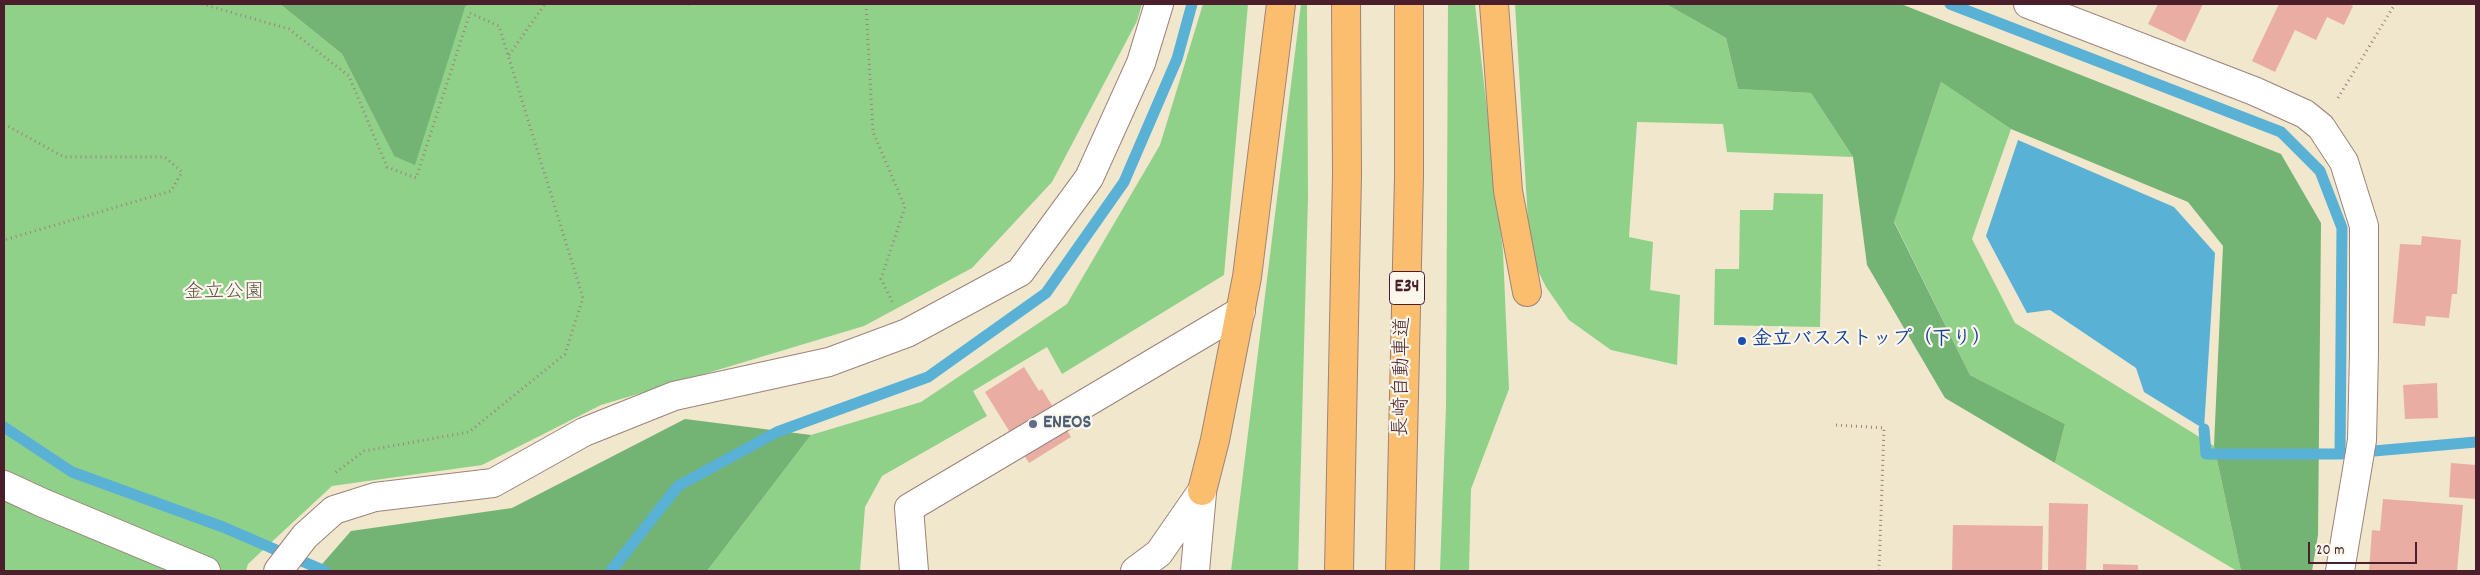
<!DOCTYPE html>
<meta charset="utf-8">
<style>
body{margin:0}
#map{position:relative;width:2480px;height:575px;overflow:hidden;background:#f0e7cc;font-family:Dekko,sans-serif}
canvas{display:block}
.frame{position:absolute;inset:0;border:5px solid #4a1f2b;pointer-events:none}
.scale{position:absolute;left:2308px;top:542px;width:109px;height:22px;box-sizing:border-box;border:2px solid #4a1f2b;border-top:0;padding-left:6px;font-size:15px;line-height:18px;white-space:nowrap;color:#4a1f2b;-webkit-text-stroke:4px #fbf7ec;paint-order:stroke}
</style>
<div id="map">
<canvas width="2480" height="575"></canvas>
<div class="frame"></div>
<div class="scale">20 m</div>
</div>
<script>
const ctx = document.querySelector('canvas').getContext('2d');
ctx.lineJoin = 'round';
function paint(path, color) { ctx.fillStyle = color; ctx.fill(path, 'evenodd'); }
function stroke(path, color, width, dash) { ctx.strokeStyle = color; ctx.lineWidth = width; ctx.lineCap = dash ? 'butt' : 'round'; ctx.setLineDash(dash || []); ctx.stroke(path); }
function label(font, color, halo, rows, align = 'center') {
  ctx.font = font + ' Dekko,"Klee One",sans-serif'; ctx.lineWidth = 4.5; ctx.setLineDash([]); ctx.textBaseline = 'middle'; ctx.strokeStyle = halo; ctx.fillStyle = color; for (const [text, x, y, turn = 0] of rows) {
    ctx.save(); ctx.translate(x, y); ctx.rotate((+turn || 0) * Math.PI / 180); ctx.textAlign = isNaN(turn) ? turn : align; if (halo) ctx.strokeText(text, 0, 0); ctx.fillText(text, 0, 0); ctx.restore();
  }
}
paint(new Path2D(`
 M4,4H280L342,54L394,156L465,7L470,4H1142L1137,21L1052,182L972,268L864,326L601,405L482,465L332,486L248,564L246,571H4Z
 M1203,4H1248L1224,275L1062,374L1047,347L973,391L987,416L882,476L865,507L860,571H707L811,435L921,402L1067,304L1160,145Z
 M1301,4H1307L1308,197L1298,571H1231Z
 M1448,4H1475L1503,252L1509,389L1471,489L1469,571H1440L1446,407Z
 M1515,4H1666L1726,38L1738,89L1811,93L1853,157L1727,152L1723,124L1637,122L1629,237L1653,242L1650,290L1680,295L1677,365L1611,350L1569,320L1546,287L1530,255Z
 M1941,82L2011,129L1972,239L2015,323L2214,446L2241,571H2237L2055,463L2065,424L1970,375L1894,221Z
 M1774,193L1823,194L1820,327L1714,325L1715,269H1739L1740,210H1773Z`), '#8fd188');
paint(new Path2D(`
 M280,4H470L465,7L415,165L394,156L342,54Z
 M1666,4H1901L2281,154L2321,223L2318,535L2312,571H2241L2214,446L2223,246L2188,202L2011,129L1941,82L1894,222L1970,375L2065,424L2055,463L1945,398L1867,265L1853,157L1811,93L1738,89L1726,38Z
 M685,419L811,435L707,571H316L351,531L512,508Z`), '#73b374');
paint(new Path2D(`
 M2018,140L2174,207L2215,253L2204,429L2144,392L2136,368L2050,310L2027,313L1986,236Z`), '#59b1d6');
stroke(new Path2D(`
 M1950,4L2281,132L2320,171L2342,228L2340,454
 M4,427L72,472L223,527L325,571
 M2204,429L2206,454H2340L2476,442
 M611,571L678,486L777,432L928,377L1046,293L1124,182L1177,59L1192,4`), '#59b1d6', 11);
paint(new Path2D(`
 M2158,4H2203L2185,42L2148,24Z
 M2279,4H2348L2353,6L2344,25L2327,17L2316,40L2295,30L2275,72L2252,61Z
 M2422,236L2461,240L2457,294H2452L2449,318L2426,316L2425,326L2393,323L2400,244L2421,245Z
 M1024,367L1039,391L1042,389L1071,437L1029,463L985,392Z
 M2437,383L2438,418L2405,419L2403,385Z
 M2451,463L2476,465V499L2449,497Z
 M2383,499L2463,505L2457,571H2369L2372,530L2380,531Z
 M2049,503L2088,504L2086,571H2048Z
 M1953,525L2043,526L2042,571H1952Z
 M2103,564L2138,565V571H2103Z`), '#e9ada4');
const minor = new Path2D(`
 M2028,4L2254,91L2305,114L2321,127L2344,162L2364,226V353L2362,440L2340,571
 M4,485L43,503L206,571
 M278,571L305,536L334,510L375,497L493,483L584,432L674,396L829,362L907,333L1020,272L1089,178L1141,63L1159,4
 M914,571L909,508L1241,311
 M1135,571L1159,553L1202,491
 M1195,571L1202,493`);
const highway = new Path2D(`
 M1494,4L1508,191L1527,292
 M1202,491L1215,440L1247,277L1281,4
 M1339,571L1347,175L1346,4
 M1400,571L1409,176V4`);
stroke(minor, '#9d837c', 30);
stroke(highway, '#9d837c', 30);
stroke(new Path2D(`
 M202,4L289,29L349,76L387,167L416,178L470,13L499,26L583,298L565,354L469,432L364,451L335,473
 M688,4H691
 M866,4L873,132L905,207L881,279L893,303
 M509,55L545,4
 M2338,98L2395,4
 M4,124L64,157H165L182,172L171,191L4,240
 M1836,425L1884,428L1879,571`), '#9d837c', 3, [1, 4]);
stroke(minor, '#fff', 28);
stroke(highway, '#fbbe6e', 28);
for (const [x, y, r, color] of [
 [1742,341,5,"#1a4fb4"],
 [1033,424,5,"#5c6f8a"]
]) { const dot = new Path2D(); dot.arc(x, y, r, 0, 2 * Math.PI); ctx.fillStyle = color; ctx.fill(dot); stroke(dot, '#fbf7ec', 2); }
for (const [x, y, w] of [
 [1407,288,35]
]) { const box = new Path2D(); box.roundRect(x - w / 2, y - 16.5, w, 33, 4); ctx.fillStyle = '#fbf7ec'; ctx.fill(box); stroke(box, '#4a1f2b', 1); }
label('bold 19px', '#4a1f2b', null, [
 ["E34",1407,288]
]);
label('20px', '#5f5447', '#fbf7ec', [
 ["金立公園",224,294]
]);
label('bold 20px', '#164399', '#fbf7ec', [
 ["金立バスストップ（下り）",1752,341]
], 'left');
label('20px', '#4a1f2b', '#fbf7ec', [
 ["長崎自動車道",1404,377,-89]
]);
label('bold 20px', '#4e5e75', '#fbf7ec', [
 ["ENEOS",1043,424]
], 'left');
</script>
